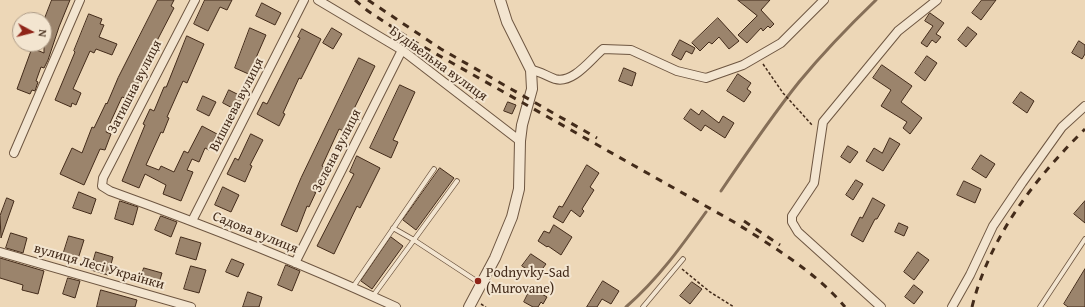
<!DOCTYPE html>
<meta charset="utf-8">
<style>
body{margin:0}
#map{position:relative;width:1085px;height:307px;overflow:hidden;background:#edd7b7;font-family:"Gentium Book Plus",serif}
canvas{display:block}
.north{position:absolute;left:12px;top:12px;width:40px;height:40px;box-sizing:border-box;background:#f3e5d0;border:1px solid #ad9b87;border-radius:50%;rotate:97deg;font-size:11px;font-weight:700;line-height:16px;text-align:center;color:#432b1a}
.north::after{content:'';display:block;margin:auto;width:14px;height:18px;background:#8f2418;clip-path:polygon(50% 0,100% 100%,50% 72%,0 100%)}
</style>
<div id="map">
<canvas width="1085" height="307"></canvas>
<div class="north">N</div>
</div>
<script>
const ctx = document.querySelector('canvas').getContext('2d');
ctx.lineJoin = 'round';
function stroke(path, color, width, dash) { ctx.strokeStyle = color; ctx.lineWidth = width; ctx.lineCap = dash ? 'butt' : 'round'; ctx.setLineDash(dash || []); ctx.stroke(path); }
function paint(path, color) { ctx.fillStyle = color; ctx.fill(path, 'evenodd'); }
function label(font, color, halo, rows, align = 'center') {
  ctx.font = font + ' "Gentium Book Plus",serif'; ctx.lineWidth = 4; ctx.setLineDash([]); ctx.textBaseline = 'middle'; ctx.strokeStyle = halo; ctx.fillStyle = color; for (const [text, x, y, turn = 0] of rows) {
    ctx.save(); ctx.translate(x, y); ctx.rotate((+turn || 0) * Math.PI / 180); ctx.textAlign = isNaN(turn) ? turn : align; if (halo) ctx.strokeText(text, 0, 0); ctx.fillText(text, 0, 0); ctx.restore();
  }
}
stroke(new Path2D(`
 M721,191C746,154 771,117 799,82C823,53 849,26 876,0
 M626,307C658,279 681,247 706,212`), '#866f58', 3);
const building = new Path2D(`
 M52,0H70L59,27L48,60L44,68L41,67L36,81L38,82L35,91L32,90L30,94L17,89L32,48L44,53V20Z
 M158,0H174L171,6L174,8L146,62L147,63L131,100L122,97L106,132L111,134L105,150L100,149L84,185L60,174L72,148L82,153L92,127L94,128L106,103L107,104L118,78Z
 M205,0H232L227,10L220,7L208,31L194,24Z
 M738,0H770L761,10L774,24L770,28L768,26L763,31L761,28L747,43L738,35L757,16Z
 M982,0H996L981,20L972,13Z
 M262,3L281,13L275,25L256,16Z
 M930,13L944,23L936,34L941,37L936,43L932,40L927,47L921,43L933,26L925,21Z
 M89,14L102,19L100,24L104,25L99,37L117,44L112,55L96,49L94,53L90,51L73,89L81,93L76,105L72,103L71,107L55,100L75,52L74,51Z
 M718,18L739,41L729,49L719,37L712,44L709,42L700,51L692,43Z
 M968,27L977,34L966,47L958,40Z
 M250,28L266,35L255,60L259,62L253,76L235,68Z
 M332,28L342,34L333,49L323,43Z
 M302,29L321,39L301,79L299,78L283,113L285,114L279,126L257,114L263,102L267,104L300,38L298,37Z
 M187,36L204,44L187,83L183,81L167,117L169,118L163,133L161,132L146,165L159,170L161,166L174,172L184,151L188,153L202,126L217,134L209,150L205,148L199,162L192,159L187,170L193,172L181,201L163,194L166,185L145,174L139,188L122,181L145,125L143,124L150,109L154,111L164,87H166Z
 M680,40L695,48L692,54L686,51L681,60L672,55Z
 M1079,41L1085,45V54L1082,59L1072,53Z
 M927,56L937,63L925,81L915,73Z
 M359,58L375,66L351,115L356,117L348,133L339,129L322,166L326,169L314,192H316L309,207L307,206L297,232L281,225L301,178Z
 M882,65L912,86L901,102L922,118L910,134L903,128L907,122L881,106L891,90L873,78Z
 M624,68L636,73L632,86L619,81Z
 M738,74L751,83L747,89L751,92L744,102L727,91Z
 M400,85L415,92L393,140L398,142L391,158L370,148Z
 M229,90L243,97L236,110L223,103Z
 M1021,92L1034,101L1027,113L1013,103Z
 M203,96L216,102L209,116L197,110Z
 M508,102L516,105L512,114L504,111Z
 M691,109L699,115L702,110L719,123L723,116L734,123L725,138L705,125L701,131L684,119Z
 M251,134L263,140L250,165L252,166L245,182L227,174L235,158L238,160Z
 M890,138L900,144L883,171L866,161L874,148L882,153Z
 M848,146L858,152L850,163L841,157Z
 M981,155L995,164L986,178L972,169Z
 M357,156L380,168L360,208L357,206L334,254L317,246L354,174L350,172Z
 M587,165L599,173L590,187L594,190L582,209L584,211L580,217L571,210L563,223L553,217L559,206L562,207Z
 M440,168L454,178L416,230L403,220Z
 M856,180L863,184L853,200L846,195Z
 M964,181L981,189L975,203L957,195Z
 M223,187L239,195L231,212L215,205Z
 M79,192L96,199L91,214L73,208Z
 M7,198L14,201L1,238L0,216Z
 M873,198L885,205L877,219H875L863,242L851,235L860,217L862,218Z
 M120,201L138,207L133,225L115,219Z
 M1085,201V223L1074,214Z
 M161,216L177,222L171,237L155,230Z
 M899,223L908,227L904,236L895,232Z
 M554,225L572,237L561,255L548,246L547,247L538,241L544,231L549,233Z
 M11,233L27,238L23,253L6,248Z
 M69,236L84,240L78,259L63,255Z
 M181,237L201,243L196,260L176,254Z
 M391,237L403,246L372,289L361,281Z
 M96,252L113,257L108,275L91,270Z
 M918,252L929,260L914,280L904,272Z
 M531,254L546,264L537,276L522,266Z
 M0,258L44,271L38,294L22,290L23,285L0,278Z
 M232,259L244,264L238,277L226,272Z
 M286,265L300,271L292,291L278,285Z
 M191,266L206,270L199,293L184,289Z
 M144,268L162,273L158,286L140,281Z
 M1085,269V307H1068L1064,304Z
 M68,278L80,281L75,298L63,294Z
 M603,281L619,291L611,304L602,299L597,307H587Z
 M692,282L702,289L690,304L680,296Z
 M914,285L923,292L914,304L905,297Z
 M531,288L547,297L543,304L541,302L538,307H533L524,302Z
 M101,290L137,300L135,307H97Z
 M248,292L262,297L259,307H243Z`);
paint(building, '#9b846c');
stroke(building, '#432b1a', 1);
const service = new Path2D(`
 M393,228L414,240L475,280
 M353,287L434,169
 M373,296L457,181
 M643,307L683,259
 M1040,307L1085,239`);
const minor = new Path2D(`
 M195,0L103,178L102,186L110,191C207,226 303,264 396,307
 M318,0L402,50L520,141
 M531,70C540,71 546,76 555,79C573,84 590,60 603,49L631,50L677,71L706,78L743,65L781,43L824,0
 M14,153L80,0
 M192,221L304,0
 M0,252L191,307
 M295,263L402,50
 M881,307L798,232L792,222V216L814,183L823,122L898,31L937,0
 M952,307L970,275L993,226L1022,183L1062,127L1085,106`);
const tertiary = new Path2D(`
 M469,307L495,258L512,217L519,189L520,141L522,125L532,89L531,70L507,22L500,0`);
stroke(service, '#6e5641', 5.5);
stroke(minor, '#6e5641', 10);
stroke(tertiary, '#6e5641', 12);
stroke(new Path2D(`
 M763,64L783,93L813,126
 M682,269L710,292L734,307
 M481,304L486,307`), '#432b1a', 1.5, [3, 2]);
stroke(service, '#f3e5d0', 4);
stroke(minor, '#f3e5d0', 8);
stroke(tertiary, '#f3e5d0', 10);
stroke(new Path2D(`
 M355,0L368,11L415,42L734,222C772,246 816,272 845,307
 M368,0L441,49L597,138
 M744,221L780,245
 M972,307C987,248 1021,197 1062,153C1069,145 1077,137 1085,129`), '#432b1a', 3, [7, 7]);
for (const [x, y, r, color] of [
 [478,281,4,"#8f2418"]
]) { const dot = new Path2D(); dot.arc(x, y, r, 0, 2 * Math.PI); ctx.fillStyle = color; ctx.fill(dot); stroke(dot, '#f3e5d0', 1.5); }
label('14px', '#432b1a', '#f3e5d0', [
 ["Будівельна вулиця",438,64,36],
 ["Затишна вулиця",135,87,-63],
 ["Вишнева вулиця",237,105,-63],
 ["Зелена вулиця",337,151,-63],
 ["Садова вулиця",255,233,22],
 ["вулиця Лесі Українки",99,267,16]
]);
label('14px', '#432b1a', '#f3e5d0', [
 ["Podnyvky-Sad",486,273],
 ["(Murovane)",486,289]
], 'left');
</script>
